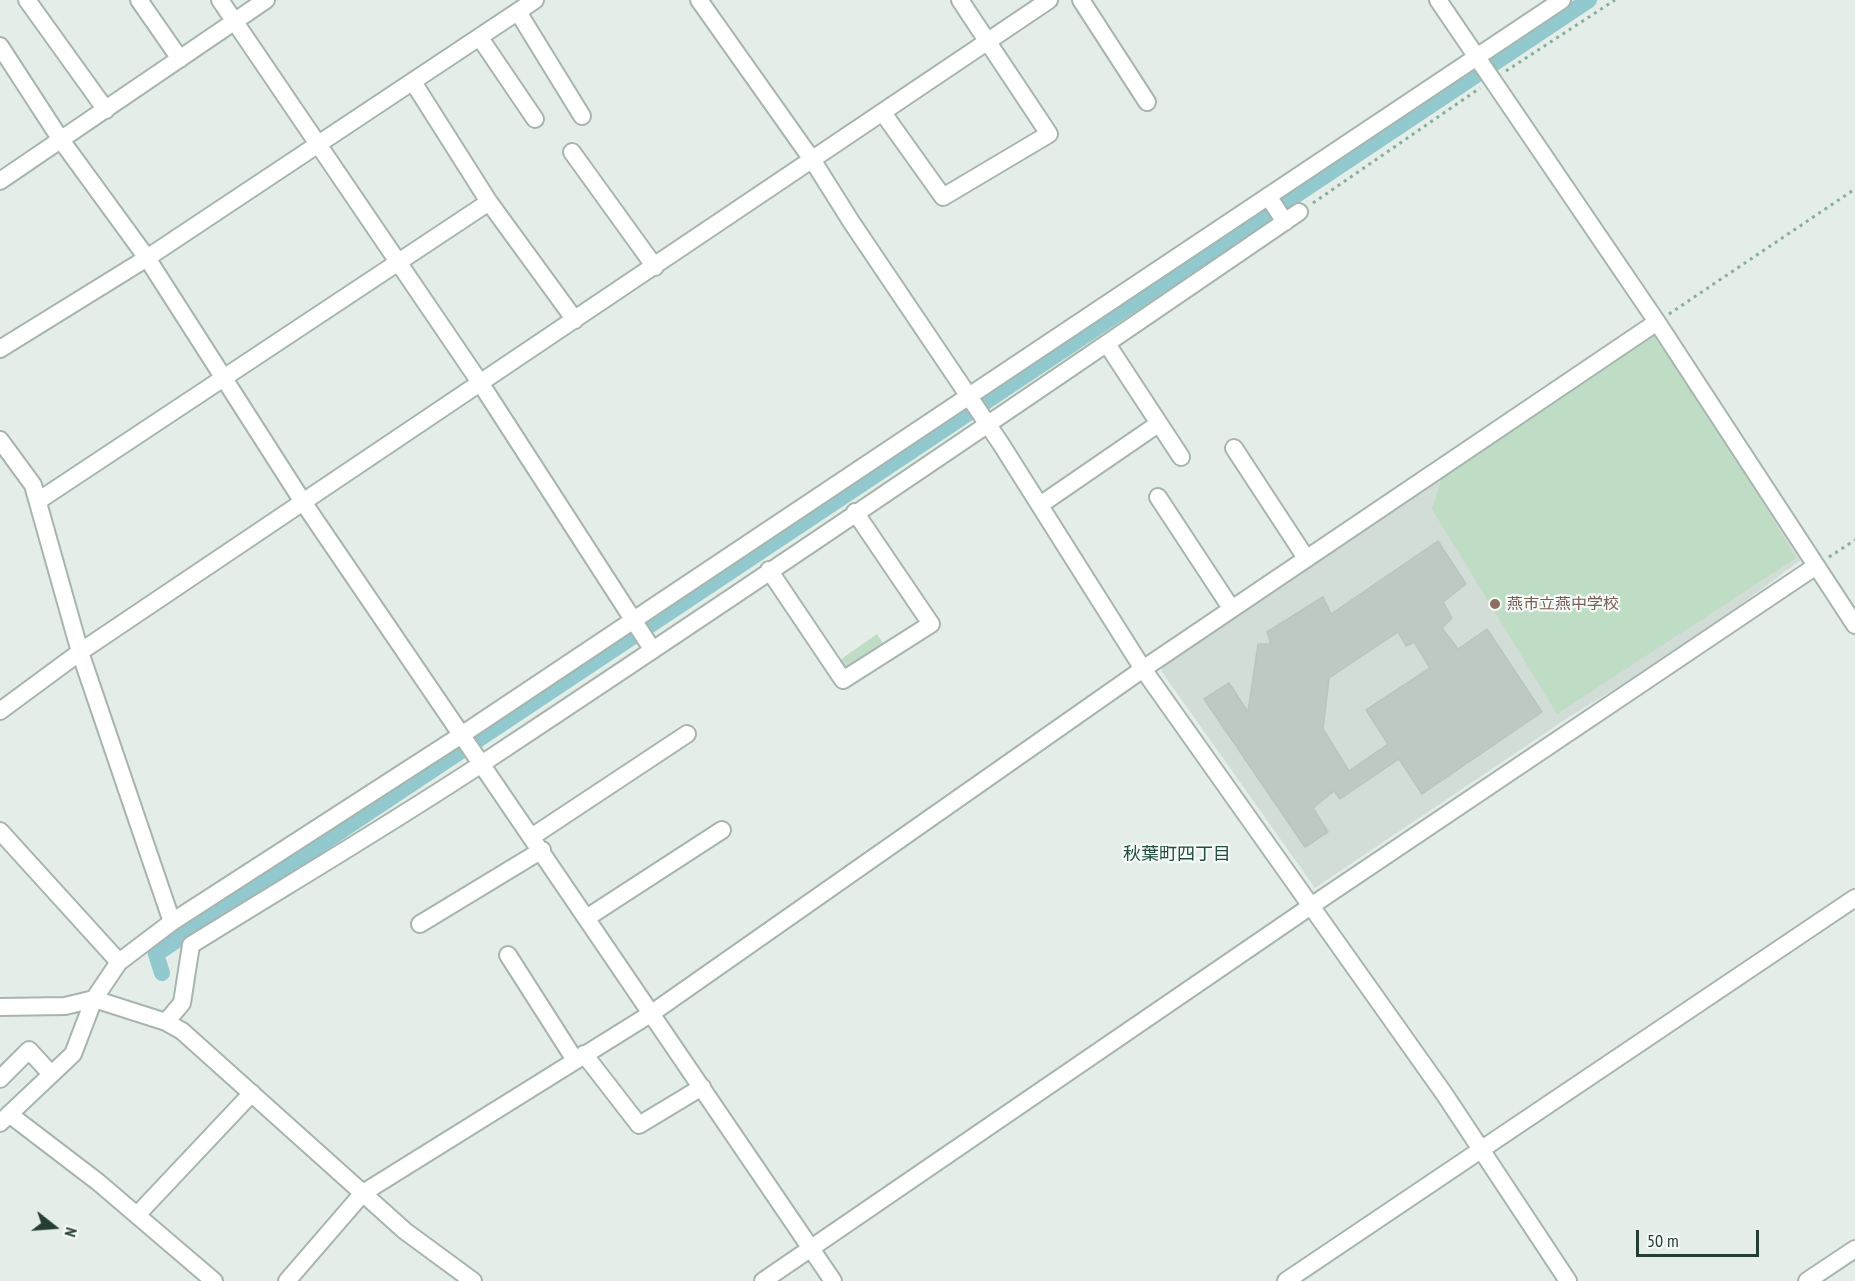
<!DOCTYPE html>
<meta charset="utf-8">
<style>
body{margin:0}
#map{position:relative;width:1855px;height:1281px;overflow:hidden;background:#e4ede8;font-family:"PT Sans Narrow",sans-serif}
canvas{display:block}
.north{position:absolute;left:24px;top:1197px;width:60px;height:60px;-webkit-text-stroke:4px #f5f9f7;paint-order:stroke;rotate:107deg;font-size:16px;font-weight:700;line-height:24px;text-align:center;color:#253e35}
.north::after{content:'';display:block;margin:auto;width:21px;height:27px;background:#253e35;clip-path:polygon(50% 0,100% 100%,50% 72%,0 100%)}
.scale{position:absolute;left:1636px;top:1230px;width:123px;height:27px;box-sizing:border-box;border:3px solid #253e35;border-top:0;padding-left:8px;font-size:18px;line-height:21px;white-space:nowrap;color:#253e35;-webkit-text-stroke:4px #f5f9f7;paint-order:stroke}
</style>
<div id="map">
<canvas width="1855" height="1281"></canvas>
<div class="north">N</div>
<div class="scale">50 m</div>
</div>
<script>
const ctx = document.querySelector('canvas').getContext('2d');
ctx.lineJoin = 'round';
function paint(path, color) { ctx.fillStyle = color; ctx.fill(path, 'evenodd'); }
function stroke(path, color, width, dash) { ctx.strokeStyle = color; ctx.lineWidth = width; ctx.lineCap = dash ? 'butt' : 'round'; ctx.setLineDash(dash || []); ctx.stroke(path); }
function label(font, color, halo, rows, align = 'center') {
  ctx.font = font + ' "PT Sans Narrow","Noto Sans JP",sans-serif'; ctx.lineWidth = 4.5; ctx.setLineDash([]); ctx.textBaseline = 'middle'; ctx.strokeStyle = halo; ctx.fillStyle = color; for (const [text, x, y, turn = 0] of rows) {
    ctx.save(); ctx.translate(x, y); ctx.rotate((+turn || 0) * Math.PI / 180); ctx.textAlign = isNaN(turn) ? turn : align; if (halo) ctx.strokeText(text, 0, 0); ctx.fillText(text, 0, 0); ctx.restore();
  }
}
paint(new Path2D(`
 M1663,336L1801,560L1682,648L1569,717L1315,888L1162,672V661L1443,474Z`), '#d3ddd7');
paint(new Path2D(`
 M1652,333L1663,336L1796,558L1557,714L1432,509L1443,474Z
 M877,634L886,648L854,670L844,667L840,660Z`), '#bfdcc5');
stroke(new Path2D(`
 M162,973L156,954L1589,0`), '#91c9ce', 16);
const building = new Path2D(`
 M1438,541L1466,584L1443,602L1452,618L1442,628L1458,649L1487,629L1542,712L1422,794L1399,759L1340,799L1334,791L1313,808L1328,832L1305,847L1204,699L1229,683L1248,712L1258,644H1271L1267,632L1323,597L1331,614ZM1398,632L1406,646L1414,642L1430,668L1366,710L1388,744L1349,771L1323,729L1329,678Z`);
paint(building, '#bdcac4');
stroke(building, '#b7c6bf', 1.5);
const minor = new Path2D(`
 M27,0L106,110
 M139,0L180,59
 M220,0L481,384L652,649
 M699,0L813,161L852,223L1001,444L1143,669L1445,1095L1568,1281
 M1081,0L1147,102
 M1438,0L1657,322L1855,625
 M518,12L582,116
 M480,38L535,119
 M0,46L61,140L147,258L303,502L833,1281
 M883,113L943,197L1049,134L960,0
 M572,152L655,267
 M0,181L266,0
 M1268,196L1285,222
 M489,202L575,320
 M1107,344L1181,457
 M0,349L147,258L535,0
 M0,440L33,485L80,652L172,922L119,962L94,999L73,1054L0,1123
 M1234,448L1306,558
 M1158,497L1231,608
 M38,501L489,202L413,82
 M1040,505L1158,424
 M769,570L843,680L931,624L855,512
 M0,711L80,652L1049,0
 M0,831L119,962
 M533,836L687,734
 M588,917L722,830
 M172,922L463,734L1562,0
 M420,924L542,850
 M508,955L575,1060
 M0,1007L65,1006L94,999L166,1022L182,1031L405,1231L473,1281
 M166,1022L182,1003L191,945C289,884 389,825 486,761C758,581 1029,397 1299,212
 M584,1054L639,1125L702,1087
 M0,1079L29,1050L51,1074
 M9,1114L98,1182L214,1281
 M137,1215L252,1093
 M287,1281L363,1193L652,1013L1143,669L1657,322
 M763,1281L1311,906L1816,566
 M1286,1281L1855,898
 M1807,1281L1855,1249`);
stroke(minor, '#a7b5af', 20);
stroke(new Path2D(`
 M1506,71L1615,0
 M1313,203L1480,88
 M1669,314L1855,189
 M1829,557L1855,540`), '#87ae9f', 3, [3, 4.5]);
stroke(minor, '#fff', 16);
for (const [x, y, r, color] of [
 [1495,604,6,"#8d6e63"]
]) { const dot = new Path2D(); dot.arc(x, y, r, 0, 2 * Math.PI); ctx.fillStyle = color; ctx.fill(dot); stroke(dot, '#f5f9f7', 2); }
label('16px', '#785e54', '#f5f9f7', [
 ["燕市立燕中学校",1507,604]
], 'left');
label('18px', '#224f40', '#f5f9f7', [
 ["秋葉町四丁目",1177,855]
]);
</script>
